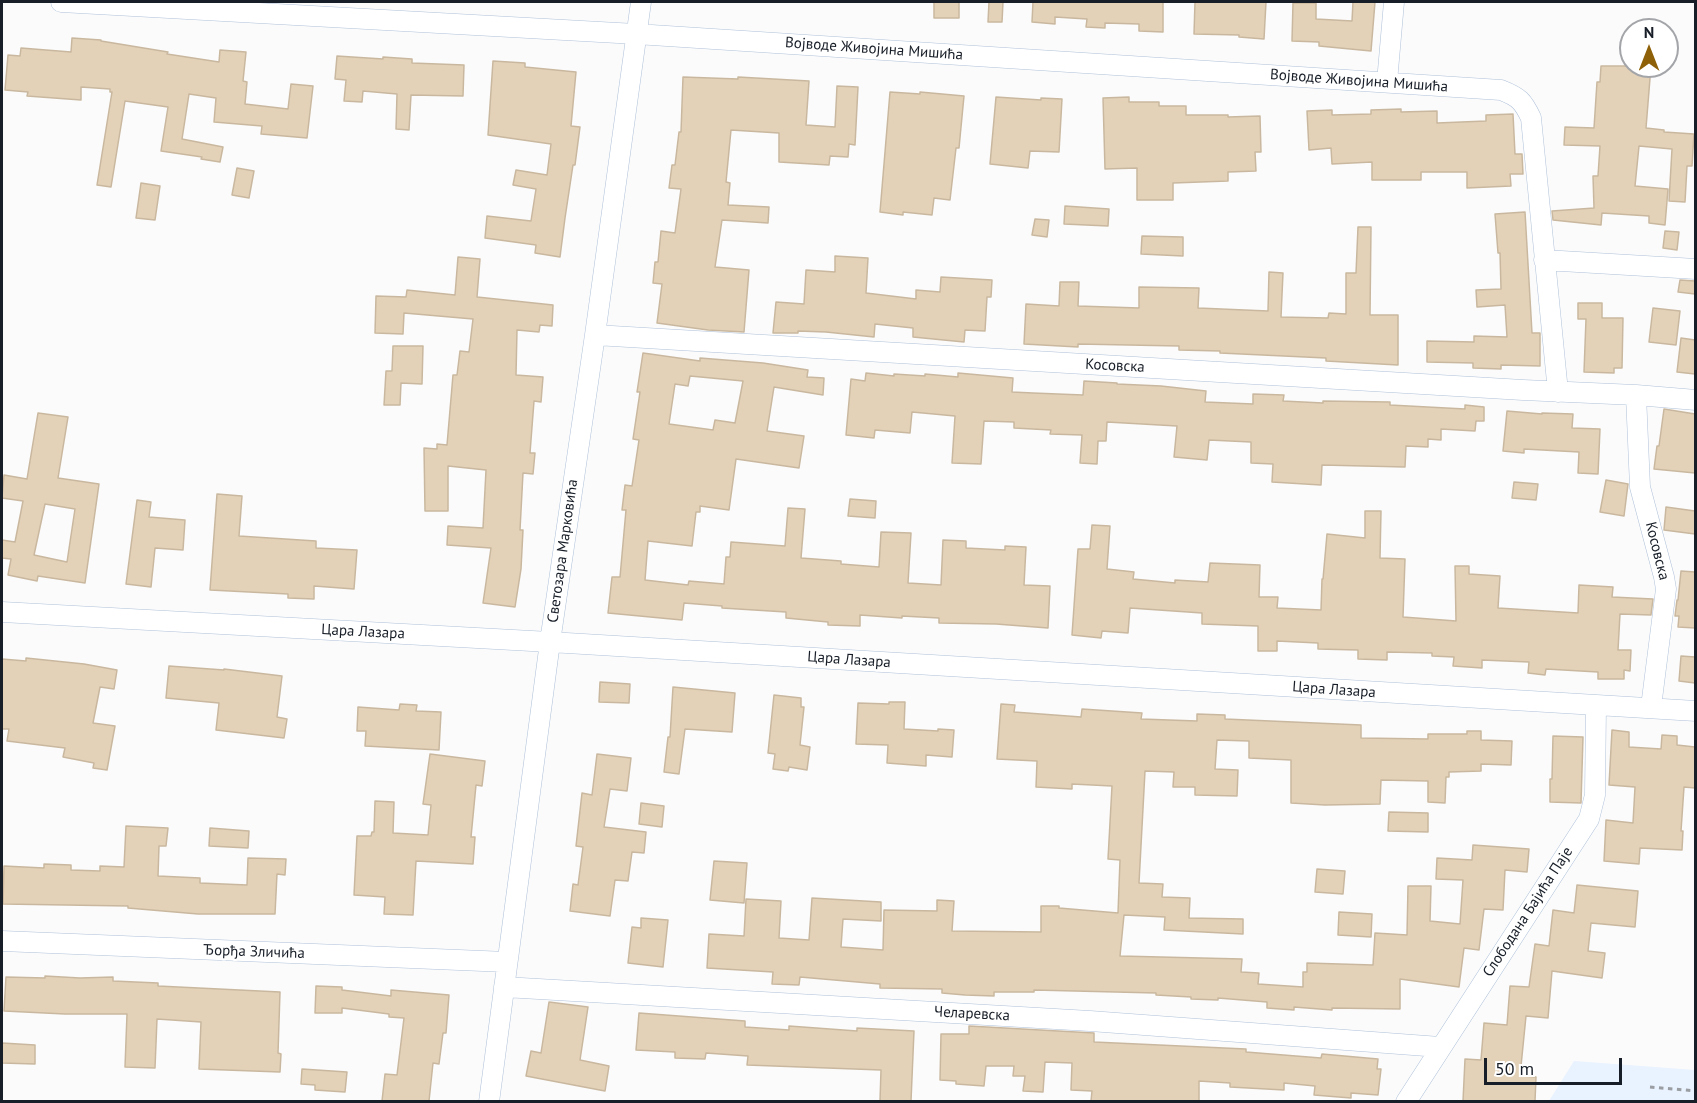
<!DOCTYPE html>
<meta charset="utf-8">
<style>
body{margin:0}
#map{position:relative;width:1697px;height:1103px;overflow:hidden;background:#fbfbfb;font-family:"PT Sans",sans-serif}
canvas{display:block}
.frame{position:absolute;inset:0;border:3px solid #181e27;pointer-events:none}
.north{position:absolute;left:1619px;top:18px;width:60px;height:60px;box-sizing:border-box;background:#fff;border:2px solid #a3a5a9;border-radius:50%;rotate:0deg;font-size:16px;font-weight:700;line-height:24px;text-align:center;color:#181e27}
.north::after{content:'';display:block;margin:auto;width:21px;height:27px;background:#8e6108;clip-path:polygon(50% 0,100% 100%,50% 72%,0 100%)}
.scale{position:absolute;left:1484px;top:1058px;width:138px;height:27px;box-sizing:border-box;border:3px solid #181e27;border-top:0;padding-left:8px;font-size:18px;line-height:21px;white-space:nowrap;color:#181e27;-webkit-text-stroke:4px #fff;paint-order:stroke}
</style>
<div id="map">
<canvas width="1697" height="1103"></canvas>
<div class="frame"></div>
<div class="north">N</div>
<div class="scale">50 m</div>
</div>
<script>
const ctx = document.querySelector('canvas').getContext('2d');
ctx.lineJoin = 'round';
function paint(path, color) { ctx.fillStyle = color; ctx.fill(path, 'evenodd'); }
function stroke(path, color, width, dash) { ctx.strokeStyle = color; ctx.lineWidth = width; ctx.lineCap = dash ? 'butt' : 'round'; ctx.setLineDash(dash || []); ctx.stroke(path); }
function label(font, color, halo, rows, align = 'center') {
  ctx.font = font + ' "PT Sans",sans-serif'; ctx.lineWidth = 4.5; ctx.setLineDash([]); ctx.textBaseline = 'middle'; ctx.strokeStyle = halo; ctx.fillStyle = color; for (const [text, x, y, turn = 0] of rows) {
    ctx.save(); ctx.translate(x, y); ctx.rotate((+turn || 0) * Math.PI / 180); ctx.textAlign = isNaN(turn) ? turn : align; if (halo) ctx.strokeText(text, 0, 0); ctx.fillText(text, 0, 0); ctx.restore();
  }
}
paint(new Path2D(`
 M1574,1061L1695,1070V1101H1549Z`), '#e9f2ff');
const building = new Path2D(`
 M934,2H959V18H934Z
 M989,2H1003L1002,22H988Z
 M1033,2H1163V32L1139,31V24L1105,23V28L1086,27L1087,19L1055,17V24L1032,22Z
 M1195,2H1266L1264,39L1239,37V35L1194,34Z
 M1353,2H1375L1371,51L1319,46V42L1292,41L1293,3H1316V19L1352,21Z
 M72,38L101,40V41L168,52L167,54L219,62L220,50L246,52L243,81L247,82L245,104L288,109L291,84L313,86L307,138L261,134L262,126L214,122L216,98L189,94L182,139L223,147L220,162L201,159L202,157L161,151L168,107L125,101L111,187L97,185L112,92H110V89L81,87V100L27,96L28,92L5,90L8,55L20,56L21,48L71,52Z
 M337,56L383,59V57L412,59V63L464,65L463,96L411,95L409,130L396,129L397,94L363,91L362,102L344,101L346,80L335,79Z
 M493,61L525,63V67L576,72L571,126L580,127L575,165H573L565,218L560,257L535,253L536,245L485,238L487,216L531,221L536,189L513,185L516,170L547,175L551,144L488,135Z
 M1601,66H1651L1646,128L1664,130V132L1694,134L1692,166H1687L1685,202L1669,201L1672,149L1639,146L1635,186L1668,189L1665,225L1649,223V216L1602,213L1601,225L1553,220L1552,211L1594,208L1593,176H1598L1600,146L1564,145L1565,127L1594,128L1597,82H1600Z
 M683,77L738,79V77L809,81L806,125L835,127L837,86L858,87L855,145L849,144L848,157L830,156L829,165L779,162V133L731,130L726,182L730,183L728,205L769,207L768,223L722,220L715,267L749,270L744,332L708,330L657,323L662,284L653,283L655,262H658L661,231L675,233L681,189L669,188L672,165H675L679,132H681Z
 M890,92L920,94V92L964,96L959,148H956L950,200L934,198L932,215L903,212V215L880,212Z
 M996,97L1041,100V98L1062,99L1059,152L1030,151L1028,168L990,164Z
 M1129,97V102H1159V106H1186V115H1228V117L1260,116L1261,152H1255L1256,171L1228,172V181L1173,183V200H1137V168L1105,169L1103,98Z
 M1401,109V112L1437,111V123L1486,121V115L1513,114L1515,154H1522L1523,174H1510L1511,186L1467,188V172H1421V180H1372V162L1332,164L1331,148L1309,150L1307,111L1332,110V115L1371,114V110Z
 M237,168L254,171L249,198L232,195Z
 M141,183L160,186L155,220L136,218Z
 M1065,206L1109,209L1108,226L1064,224Z
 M1525,212L1532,333H1540V366L1501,365V369L1473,368V363L1427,362V341L1474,342V336L1507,337L1505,305L1477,307L1476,290L1501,289L1500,253H1498L1495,214Z
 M1035,219L1049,220L1047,237L1032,235Z
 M1358,227H1371L1370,315H1398V365L1326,361V358L1220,353V351L1179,350V346L1078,344V347L1024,344L1026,304L1059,306L1060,282H1079L1078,306L1139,308V287L1199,288L1198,308L1268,311L1269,272L1283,273L1281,317L1328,318L1329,313L1346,314V273H1356Z
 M1665,231L1679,232L1677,250L1663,248Z
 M1142,236L1183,237V256L1141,254Z
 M835,256L868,258L866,293L916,299V290L940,292L941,277L992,280L991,297H987L985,331L965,330L964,342L913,337V328L875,324L874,337L826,332L798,331V333H773L776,302L804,304L806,270L835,272Z
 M458,257L480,259L477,297L553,305L552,326L540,325L539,332L517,330L516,375L543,377L541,402L534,401L530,453H535L533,474L523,473L520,530H523L521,569L515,607L483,603L491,548L447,545L448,526L483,528L486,470L448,466V511H425L424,448L437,449V444L447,445L453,375H457L460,351L469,352L473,319L404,313L403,334L375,333L376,296L406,297L407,290L455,295Z
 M1680,280L1695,281V294L1678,292Z
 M1578,303H1602V318H1623L1622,368H1614V373L1584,372L1586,319H1578Z
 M1653,308L1680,311L1676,345L1649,342Z
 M1681,338L1695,340V374L1677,372Z
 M393,346H423L422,384L401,383L400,405H384L386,371H392Z
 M643,353L700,361V358L763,363L808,370L807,377L824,378L823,395L774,387L767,431L804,436L799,468L736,459L729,510L700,506V512H696L692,546L648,541L645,580L688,585L689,581L724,584L726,557H730L731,542L785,546L788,508L805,509L801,558L841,561V564L879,567L881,532L911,533L908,583L941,585L943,540L966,541V548L1005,550V546L1026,547L1024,585L1050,586L1048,628L996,624L939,623V618L902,616V618L860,615V626L828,625V622L786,618V612L722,608V606L684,603L682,620L608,613L612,577H620L626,510H622L625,485L632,486L639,440L633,439L640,392H637ZM690,376L743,381L735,423L715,420L713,430L669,424L675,384L688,386Z
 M866,373L894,376V374L925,376V374L958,377V373L1013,378L1012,392L1033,393L1083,395L1084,381L1117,383V384L1161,386L1206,391L1205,402L1253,404V394L1284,395L1283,401L1323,403V401L1390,402V405L1465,409V405L1484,407V421H1476L1475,431L1441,429V440L1428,439V447L1406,446L1405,467L1322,465L1321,485L1272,482L1273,464L1251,463V442L1209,440L1207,460L1174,457L1177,426L1107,422L1106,441H1098L1097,464L1080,463L1082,435L1050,434L1051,430L1014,428V422L984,421L981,464L952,463L955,416L912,412L910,433L875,430L874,438L846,435L851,379L865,381Z
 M1664,409L1695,414V473L1654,469L1657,446H1659Z
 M1507,411L1542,414V413L1573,414L1572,428L1600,429L1598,474L1578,473L1579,452L1524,449V453L1503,451Z
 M38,413L68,417L58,478L99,484L85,583L38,576L37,581L8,575L11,559L2,558V540L15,542L23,501L2,498L4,475L27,479ZM45,504L75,509L67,562L34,555Z
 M1606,480L1628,484L1624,516L1600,512Z
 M1514,482L1538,484L1536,500L1512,498Z
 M217,494L242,496L239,536L316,541V548L357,550L354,589L314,586V599L288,598V594L210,590Z
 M850,499L876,501L875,518L848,516Z
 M137,500L151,502L149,517L185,520L183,550L155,548L151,587L126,584Z
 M1666,507L1695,511V534L1664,530Z
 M1365,511H1381L1380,558L1405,559L1403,617L1456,621L1455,566H1469V574L1500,576L1498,608L1578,613L1579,585L1613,587L1612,597L1653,599L1651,615L1620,614L1618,650H1631L1630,671L1624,670V679H1598V672L1546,669L1545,675L1528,673L1529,662L1482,660V668L1453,666L1454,657L1432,656V653L1387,652V660L1358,659V650L1318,649V643L1277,641V651H1258V626L1202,624V613L1130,608L1128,633L1102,631L1101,638L1072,635L1078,549H1090L1092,525L1110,526L1107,569L1134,572L1133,579L1175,583V580L1208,582L1210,563L1260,565L1259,597H1278L1277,608L1321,610L1322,579H1323L1327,534L1365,538Z
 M1681,571L1695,572V628L1678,627L1679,616H1675L1677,600H1678Z
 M1681,656L1695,657V683L1679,681Z
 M26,658L84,664L117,670L114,689L100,687L93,723L115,726L107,770L93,768L94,763L63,757L65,748L7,741L9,729H2V659L26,661Z
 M169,666L224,670V669L282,676L277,717L287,719L284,738L216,730L219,703L166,698Z
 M600,682L630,684L629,703L599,702Z
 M673,687L735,693L732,732L685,729L679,774L664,772L668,737H670Z
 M774,695L801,698V707H804L800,745L810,747L807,770L789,767L788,771L773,769L775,754L768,753Z
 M889,702H905L904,729L938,731V729L954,730L952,757L926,755V766L887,763L888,745L856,744L858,703L889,704Z
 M400,704L417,705L416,711L441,712L439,750L365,746L366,731H357L358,707L399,710Z
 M1001,704L1015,705L1014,712L1081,717L1082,709L1142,713L1141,719L1197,721V714L1225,715V719L1361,725V738L1428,739V734H1467V731H1481V740L1512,741L1511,765L1481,764V771L1449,772V777H1446L1445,803L1428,802V781L1381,780L1380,804L1325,805L1291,803V760L1249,758V741L1217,740L1215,769L1238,770L1237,796L1195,795V787H1173L1174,772L1145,771L1139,883L1163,884L1162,897L1190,898L1189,918L1243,919V934L1164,930L1165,917L1124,915L1120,956L1242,959L1241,972L1259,973L1258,984L1303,987V972H1307V963L1373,965L1375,933L1407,935L1408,886H1431L1430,921L1460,924L1463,880L1436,879L1437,858L1472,860L1473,845L1529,849L1527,872L1505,870L1503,910L1484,909L1479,950L1464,948L1459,987L1400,979V1009L1332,1008V1010L1294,1007V1010L1267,1008V1002L1218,998V1000L1191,999V997L1156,995V993L1034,990V992H994V996L965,995L942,993V989L880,988V984L800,977L799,985L772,984L773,972L707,968L709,934L744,936L746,899L781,901L779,938L809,940L812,898L881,902V921L843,919L841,947L883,950L884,910L937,911V900L954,901L952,931L1041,932V906H1059V908L1118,913L1120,860L1108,859L1112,786L1072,784V789L1036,787L1037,761L997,759Z
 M1612,730L1629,732V747L1661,749L1662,735L1677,736V745L1695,747V788L1684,787L1681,831H1683L1682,850L1640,848L1639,864L1604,861L1606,820L1633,823L1635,787L1609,785Z
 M1553,736L1583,737L1581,803L1550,802V779H1552Z
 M430,754L485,761L482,786L476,785L471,837H475L473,864L416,861L413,915L384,914L385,897L354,895L357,836H371L372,832H374L375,801L394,802L393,833L428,835L431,805L423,804Z
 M597,754L631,758L627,791L610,789L604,827L646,832L644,853L632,852L628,881L615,880L610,916L570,911L573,884L578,885L583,847L576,846L582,793L592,795Z
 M641,803L664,806L662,827L639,824Z
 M1389,812L1428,813V832L1388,831Z
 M126,826L168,828L166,846H159L158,876L200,878V883L247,885L248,858L286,859L285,875L277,874L275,914H198L128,908V906L3,904L4,866L44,868V864L71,865V870L100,871V866L124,867Z
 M210,828L249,831L248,848L209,846Z
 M714,861L747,863L744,903L710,900Z
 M1317,869L1345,871L1343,894L1315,892Z
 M1577,885L1638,891L1635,927L1591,923L1588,951L1605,953L1602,978L1552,971L1548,1018L1526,1016L1520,1076L1536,1077L1535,1101H1463L1465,1059L1481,1060L1484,1023L1507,1025L1510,986L1529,987L1535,944L1549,946L1553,910L1574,913Z
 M1339,912L1372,914L1371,937L1338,935Z
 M641,918L668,920L663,967L628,963L632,927L641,928Z
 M45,976L80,978L113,977V981L158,983V986L280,992L278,1053L281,1054L280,1072L199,1069L201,1022L157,1019L155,1068L125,1067L127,1014H65L4,1011L6,977L45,978Z
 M316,986L342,987V990L391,996V990L449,995L446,1033H443L439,1064L433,1063L429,1101H382L385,1074L397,1075L404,1018L389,1017V1014L342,1008V1013H315Z
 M549,1002L588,1007L580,1060L609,1066L605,1091L526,1076L531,1051L541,1053Z
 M639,1013L745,1021V1027L789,1030V1026L857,1031V1028L914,1031L911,1101H880L881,1070L747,1065L748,1056L706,1053L705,1059L675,1058V1052L636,1050Z
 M969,1026L1094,1033V1042L1246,1049V1052L1321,1058L1322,1054L1378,1059L1377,1069H1381L1378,1095L1351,1093V1098L1314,1095L1315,1086L1284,1083V1090L1230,1087V1083L1199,1081V1101H1091L1092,1091L1071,1090L1072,1063L1045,1062L1043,1092L1023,1091L1025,1076H1013L1014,1066H986L984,1086L956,1084V1081L940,1080L941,1034H969Z
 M2,1043L35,1045V1064L2,1063Z
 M302,1069L347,1072L345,1092L315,1090V1085L301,1084Z`);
paint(building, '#e4d2b8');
stroke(building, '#c9b89f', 1.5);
const minor = new Path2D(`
 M61,2L636,34L1501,90C1519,97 1523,101 1531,118L1558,392
 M1387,82L1394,2
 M1544,260L1696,269
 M595,335L1523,390L1636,395L1696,400
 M1636,395L1640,487L1664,577L1666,589L1651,707
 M2,612L550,642L1696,711
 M2,941L507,962
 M504,987L1090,1021L1440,1047
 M489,1102L550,642L595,335L641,2
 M1406,1102L1589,819L1595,795L1596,706`);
stroke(minor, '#afc1d9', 21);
stroke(new Path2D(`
 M1650,1087L1696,1091`), '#9a9da1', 3, [4.5, 4.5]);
stroke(minor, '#fff', 20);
label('15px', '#181e27', '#fff', [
 ["Војводе Живојина Мишића",874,49,4],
 ["Војводе Живојина Мишића",1359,81,4],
 ["Косовска",1115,366,3],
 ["Светозара Марковића",563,551,-82],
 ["Косовска",1657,551,76],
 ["Цара Лазара",363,632,3],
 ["Цара Лазара",849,660,4],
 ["Цара Лазара",1334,690,4],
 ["Слободана Бајића Паје",1528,912,-57],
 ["Ђорђа Зличића",254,952,2],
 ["Челаревска",972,1014,3]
]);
</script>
